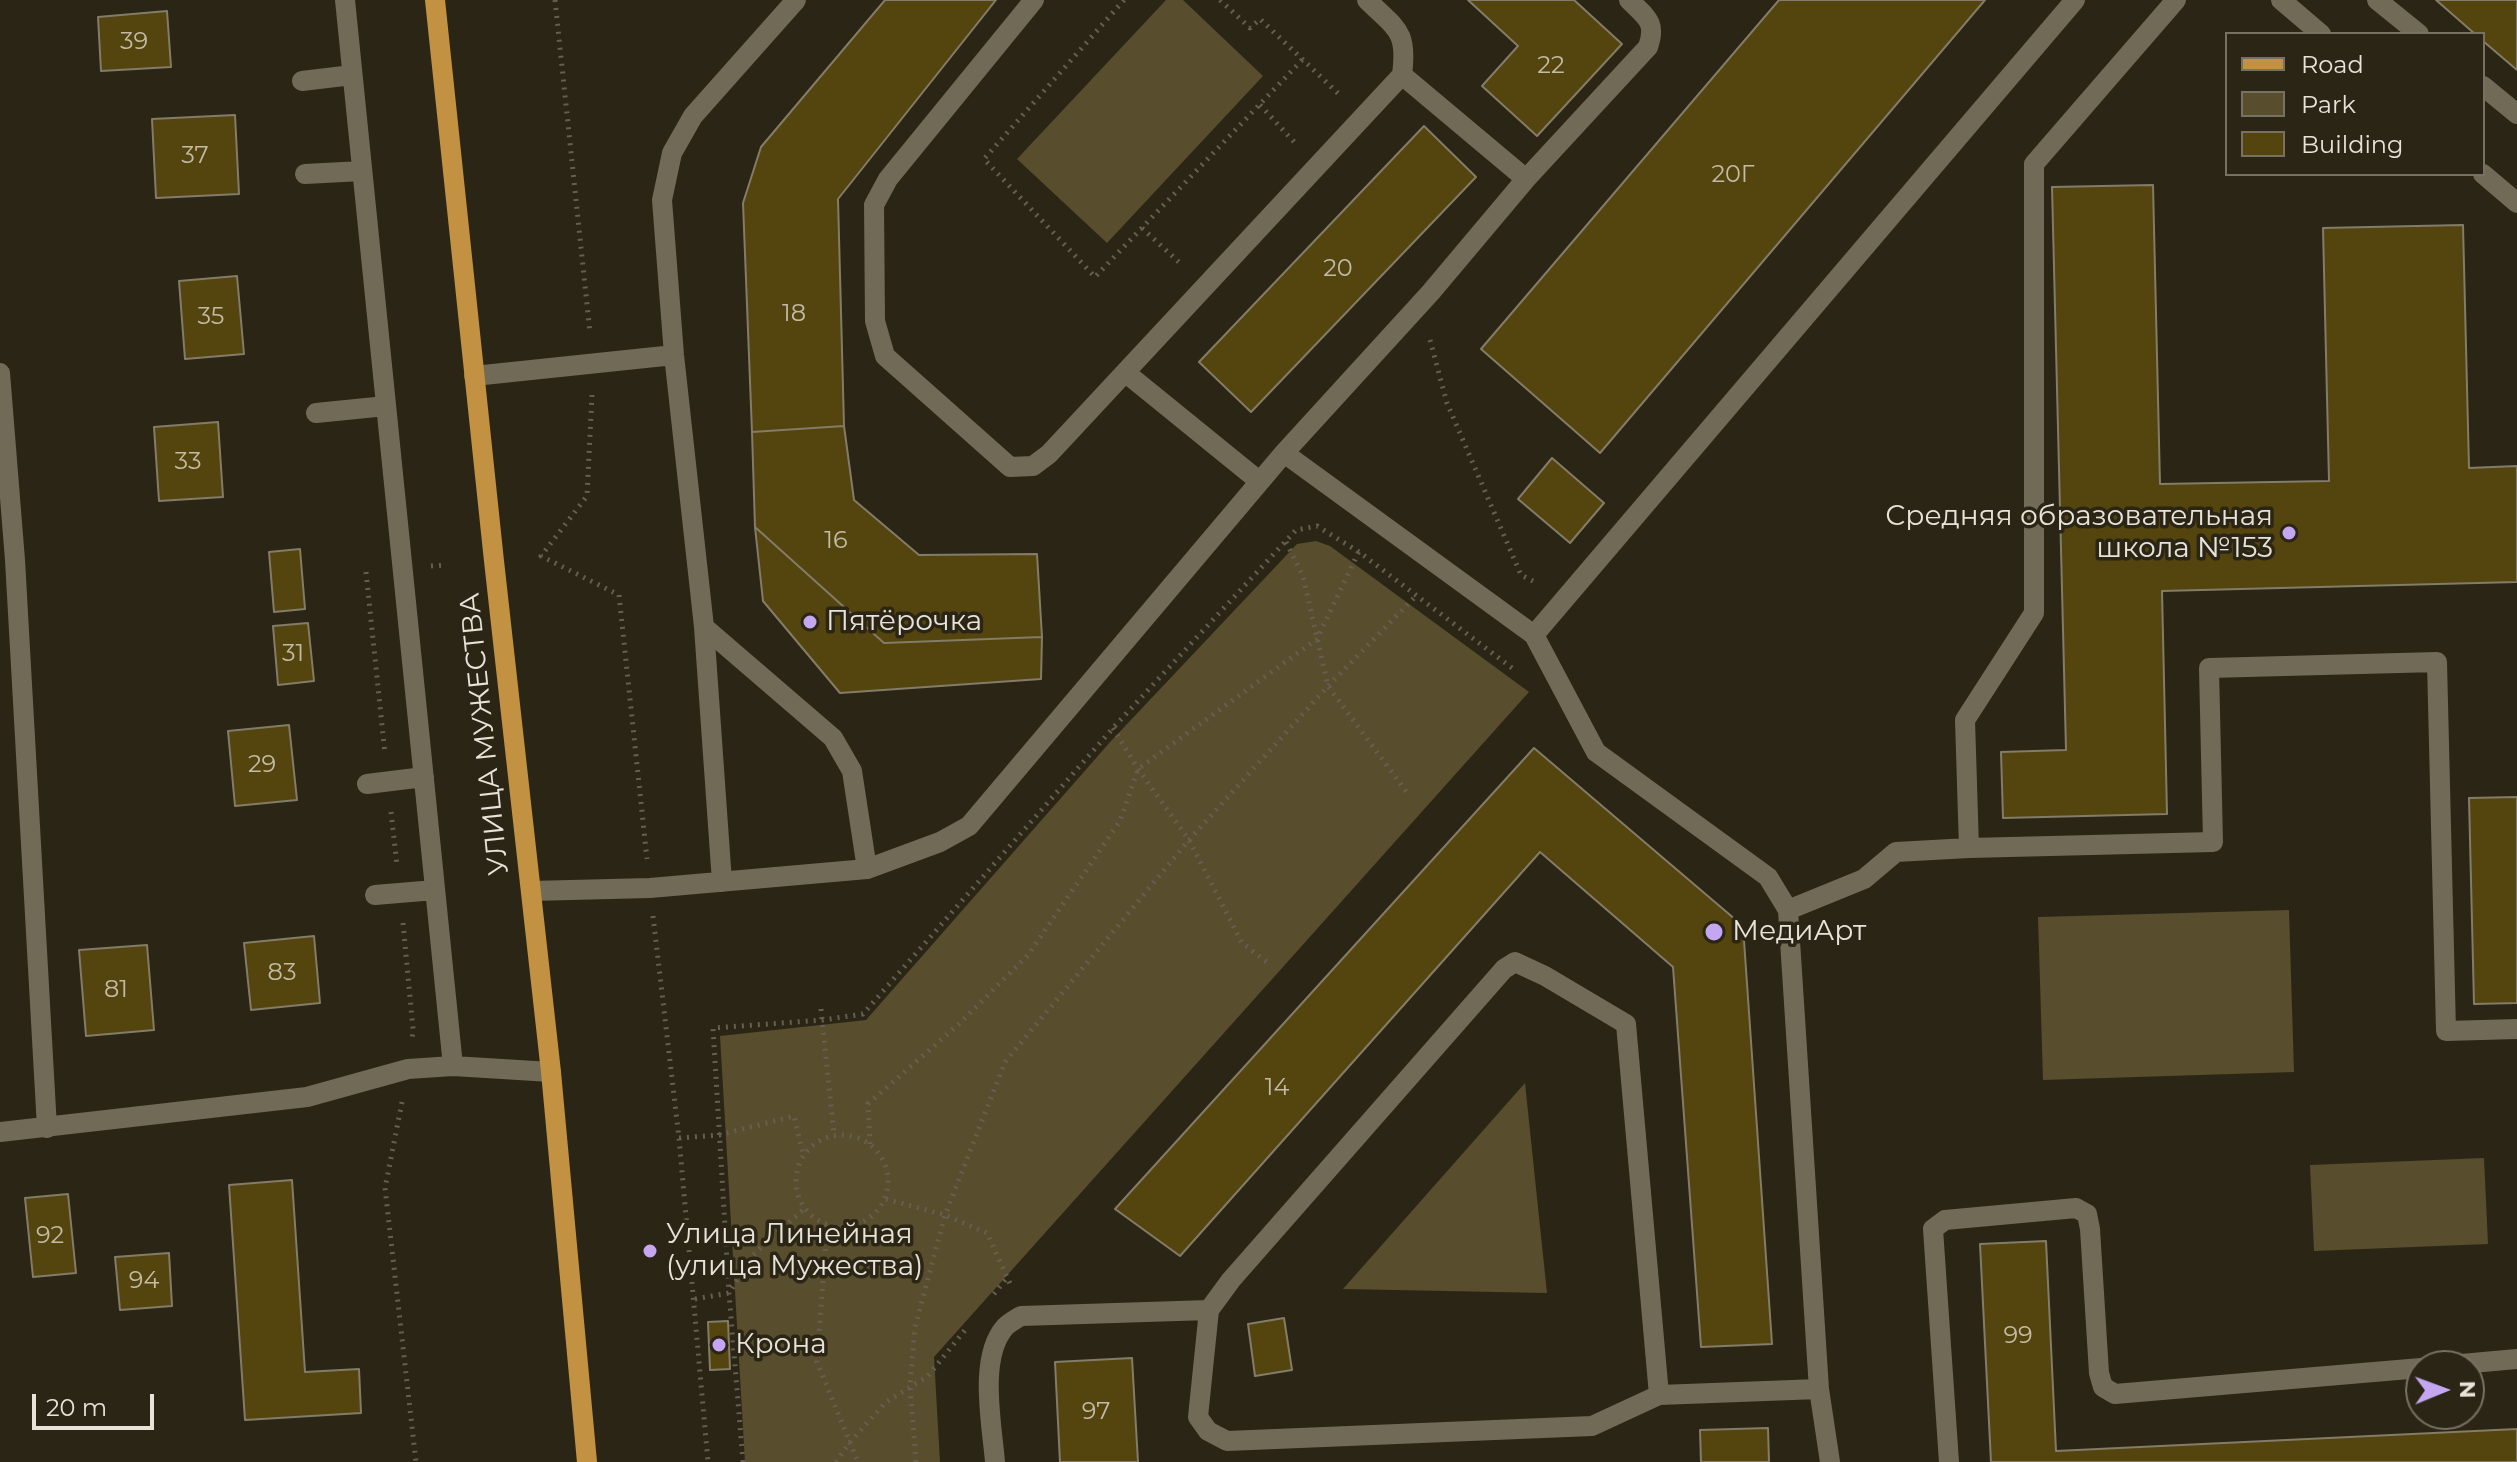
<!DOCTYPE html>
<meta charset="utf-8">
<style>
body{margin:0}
#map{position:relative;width:2517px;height:1462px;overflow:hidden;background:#2b2515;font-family:Montserrat,sans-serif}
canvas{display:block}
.legend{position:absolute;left:2225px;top:32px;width:260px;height:144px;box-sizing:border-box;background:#2b2515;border:2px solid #767163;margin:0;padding:10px 14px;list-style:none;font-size:24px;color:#e7e3d9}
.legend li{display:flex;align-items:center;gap:16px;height:40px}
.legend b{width:40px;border:2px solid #767163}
.north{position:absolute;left:2405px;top:1350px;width:80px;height:80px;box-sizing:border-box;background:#2b2515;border:2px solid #767163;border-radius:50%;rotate:89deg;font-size:22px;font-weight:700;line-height:32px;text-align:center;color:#e7e3d9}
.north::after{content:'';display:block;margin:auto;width:28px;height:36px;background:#c5a7f1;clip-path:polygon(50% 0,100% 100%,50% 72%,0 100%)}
.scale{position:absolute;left:32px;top:1394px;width:122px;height:36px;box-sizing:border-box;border:4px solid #e7e3d9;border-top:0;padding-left:10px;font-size:24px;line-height:28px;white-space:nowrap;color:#e7e3d9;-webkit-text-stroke:6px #2b2515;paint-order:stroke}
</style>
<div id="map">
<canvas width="2517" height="1462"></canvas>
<ul class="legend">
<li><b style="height:10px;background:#c29141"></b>Road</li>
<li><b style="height:22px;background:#584d2c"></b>Park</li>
<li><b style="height:22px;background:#54440e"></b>Building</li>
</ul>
<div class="north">N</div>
<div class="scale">20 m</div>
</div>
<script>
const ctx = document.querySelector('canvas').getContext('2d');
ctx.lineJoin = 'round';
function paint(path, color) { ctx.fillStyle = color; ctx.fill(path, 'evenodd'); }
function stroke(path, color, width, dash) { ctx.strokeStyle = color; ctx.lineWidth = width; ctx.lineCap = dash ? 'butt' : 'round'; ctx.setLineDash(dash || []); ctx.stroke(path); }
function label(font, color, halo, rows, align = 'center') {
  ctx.font = font + ' Montserrat,sans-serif'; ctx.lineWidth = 7; ctx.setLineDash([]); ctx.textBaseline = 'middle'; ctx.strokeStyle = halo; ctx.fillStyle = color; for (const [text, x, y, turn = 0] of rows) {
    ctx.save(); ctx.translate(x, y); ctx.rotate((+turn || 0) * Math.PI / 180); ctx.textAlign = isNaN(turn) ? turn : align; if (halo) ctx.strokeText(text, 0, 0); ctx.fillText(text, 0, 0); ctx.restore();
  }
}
paint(new Path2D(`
 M1166,0H1183L1263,76L1107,243L1017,159Z
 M1316,541L1330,546L1529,692L934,1357L940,1462H745L720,1036L866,1020L1111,741L1297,544Z
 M2289,910L2294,1072L2043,1080L2038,917Z
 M1525,1083L1547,1293L1343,1289Z
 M2484,1158L2488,1244L2314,1251L2310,1165Z`), '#584d2c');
const building = new Path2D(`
 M885,0H996L838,199L844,426L752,432L743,203L761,147Z
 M1468,0H1574L1622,44L1537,136L1482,86L1518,46Z
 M1779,0H1985L1600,453L1481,349Z
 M2436,0H2517V70L2483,41V34H2475Z
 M167,11L171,67L101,71L98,17Z
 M235,115L239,194L156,198L152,119Z
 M1424,126L1476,177L1251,412L1199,362Z
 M2153,185L2160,484L2329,481L2323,228L2463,225L2469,468L2517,466V582L2162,591L2167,814L2003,818L2001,752L2066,750L2052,187Z
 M237,276L244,354L185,359L179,281Z
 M218,422L223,497L159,501L154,427Z
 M844,426L854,500L919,555L1037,554L1042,637L884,643L755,527L752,432Z
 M1552,458L1604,503L1570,543L1518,499Z
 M755,527L884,643L1042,637L1041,679L840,693L763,601Z
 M300,549L305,609L274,612L269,552Z
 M308,623L314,681L278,685L273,626Z
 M289,725L297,800L235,806L228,731Z
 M1534,748L1743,926L1772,1344L1701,1347L1673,967L1540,852L1180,1256L1115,1209Z
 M2517,797V1003L2474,1004L2469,798Z
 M314,936L320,1003L251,1010L244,943Z
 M147,945L154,1030L86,1036L79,950Z
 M292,1180L305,1372L359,1369L361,1413L245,1420L229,1185Z
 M68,1194L76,1273L33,1277L25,1198Z
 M2046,1241L2056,1451L2517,1429V1462H1991L1980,1244Z
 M169,1253L172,1306L120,1310L115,1257Z
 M1284,1318L1292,1370L1255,1376L1248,1324Z
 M728,1321L730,1369L710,1370L708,1322Z
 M1132,1358L1138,1462H1060L1055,1362Z
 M1768,1428L1769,1462H1701L1700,1430Z`);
paint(building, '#54440e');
stroke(building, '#827c68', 2);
stroke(new Path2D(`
 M555,0L590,333
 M1124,0L984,159L1095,277L1303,59
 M1220,0L1250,28L1260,19L1342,97
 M1260,105L1297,145
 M1142,228L1182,265
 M1430,340L1447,403L1521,575L1537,583
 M592,395L587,496L541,556L619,595L647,859
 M1286,542L1303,576L1328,686L1408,794
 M431,566L446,565
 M366,572L385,754
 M1113,728L1138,769L1189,840L1242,943L1268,963
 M391,812L397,865
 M653,916L679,1138L708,1462
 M403,923L413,1029L412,1040
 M821,1009L834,1135
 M402,1102L385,1188L416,1462
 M796 1181a46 46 0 1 1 92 0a46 46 0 1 1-92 0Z
 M679,1138L719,1135L794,1116L803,1154
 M870,1144L868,1104L959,1024L1028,955L1120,821L1138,769L1317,639L1359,551
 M886,1199L945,1215L987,1233L1012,1288
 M827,1225L817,1362L858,1462
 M994,1294L1008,1276
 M695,1299L729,1293L753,1255L804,1209
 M743,1462L729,1293L713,1028L823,1020L863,1014L1113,728L1296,530L1317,526L1359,552L1516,671
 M836,1462L850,1442L886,1402L928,1376L965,1330
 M916,1462L910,1386L915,1327L945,1215L1005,1062L1189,840L1328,686L1416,596`), '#655f51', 5, [2, 6]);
stroke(new Path2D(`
 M345,0L453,1066
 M1034,0L888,179L874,205L875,321L885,356L1010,467L1033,466L1049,454L1402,75
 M1367,0C1396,29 1408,30 1402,75L1526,179
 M2176,0L2034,164V613L1965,720L1969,848L2213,842L2209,668L2437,662L2446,1031L2517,1029
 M2281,0L2321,34
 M2377,0L2419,34
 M302,81L352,75
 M2483,86L2517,114
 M305,174L362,171
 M2483,174L2517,203
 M0,373L15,560L47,1128
 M1126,373L1259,481
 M474,376L674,355
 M316,413L386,406
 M1284,453L1534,635L1596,752L1768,877L1788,910L1819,1389
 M704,627L833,738L852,771L867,869
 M1534,635L2075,0
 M367,784L424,777
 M722,882L704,627L674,355L662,200L672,153L693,116L796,0
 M531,891L650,888L867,869L940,842L969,826L1284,453L1431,292L1526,179L1648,47C1657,22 1646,17 1629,0
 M375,895L435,890
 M1788,910L1864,879L1896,852L1969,848
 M0,1132L307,1097L408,1069L453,1066L551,1072
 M2439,1366L2517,1359
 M1659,1395L1626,1024L1545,976L1515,962L1504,969L1231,1280L1209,1310L1198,1417L1208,1431L1227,1441L1592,1426L1659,1395L1819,1389L1830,1462
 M995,1462C992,1424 978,1358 1005,1327C1009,1323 1016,1319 1021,1316L1209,1310
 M1949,1462L1933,1229L1945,1220L2076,1208L2087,1214L2090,1229L2099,1373L2103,1387L2115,1394L2421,1368`), '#706a57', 20);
stroke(new Path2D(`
 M435,0L494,561L551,1072L587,1462`), '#c29141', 20);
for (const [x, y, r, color] of [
 [2289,533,8,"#c5a7f1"],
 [810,622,8,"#c5a7f1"],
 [1714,932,10,"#c5a7f1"],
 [650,1251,8,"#c5a7f1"],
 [719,1345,8,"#c5a7f1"]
]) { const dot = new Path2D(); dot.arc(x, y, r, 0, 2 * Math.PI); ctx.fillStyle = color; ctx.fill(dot); stroke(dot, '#2b2515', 3); }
label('24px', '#c2bba6', null, [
 ["39",134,42],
 ["22",1551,66],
 ["37",195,156],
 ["20Г",1733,175],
 ["20",1338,269],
 ["18",794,314],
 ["35",211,317],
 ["33",188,462],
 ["16",836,541],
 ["31",293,654],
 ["29",262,765],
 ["83",282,973],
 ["81",116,990],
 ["14",1277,1088],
 ["92",50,1236],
 ["94",144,1281],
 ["99",2018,1336],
 ["97",1096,1412]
]);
label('28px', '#e7e3d9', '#2b2515', [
 ["Средняя образовательная",2273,517,"right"],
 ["школа №153",2273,549,"right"],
 ["Пятёрочка",826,622],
 ["МедиАрт",1732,932],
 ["Улица Линейная",666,1235],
 ["(улица Мужества)",666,1267],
 ["Крона",735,1345]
], 'left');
label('28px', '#e7e3d9', '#2b2515', [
 ["УЛИЦА МУЖЕСТВА",485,734,-96]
]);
</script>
